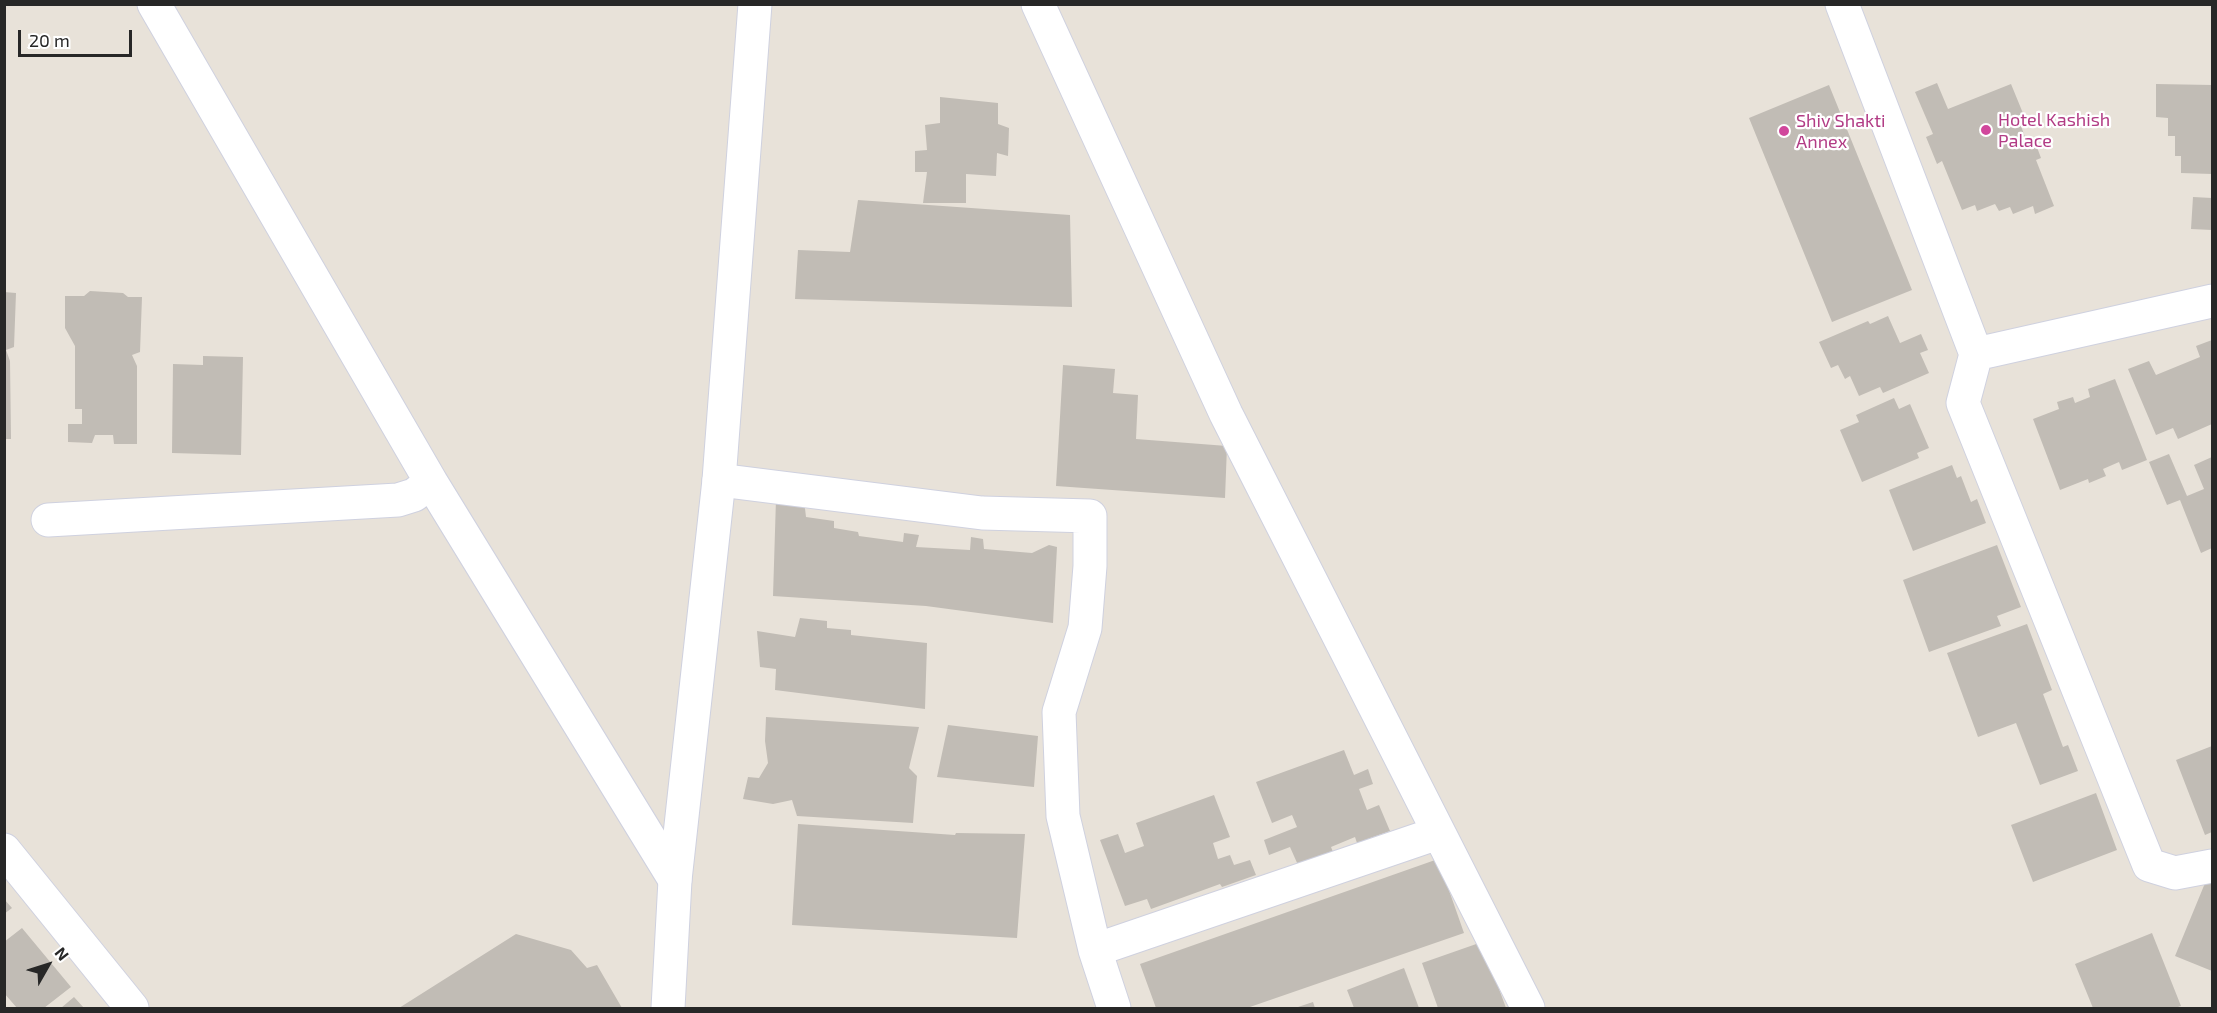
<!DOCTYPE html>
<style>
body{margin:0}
#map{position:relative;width:2217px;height:1013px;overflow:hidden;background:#e8e2d9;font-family:"Exo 2",sans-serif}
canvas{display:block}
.frame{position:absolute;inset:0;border:6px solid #272727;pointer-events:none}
.north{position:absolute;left:18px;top:935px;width:60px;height:60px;-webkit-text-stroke:4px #fff;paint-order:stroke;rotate:51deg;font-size:16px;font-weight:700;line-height:24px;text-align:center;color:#272727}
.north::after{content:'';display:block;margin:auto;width:21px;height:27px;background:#272727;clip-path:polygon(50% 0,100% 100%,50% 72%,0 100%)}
.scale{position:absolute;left:18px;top:30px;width:114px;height:27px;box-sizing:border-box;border:3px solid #272727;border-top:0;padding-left:8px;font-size:18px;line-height:21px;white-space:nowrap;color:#272727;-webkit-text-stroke:4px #fff;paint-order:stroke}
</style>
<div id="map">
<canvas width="2217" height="1013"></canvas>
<div class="frame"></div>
<div class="north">N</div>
<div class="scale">20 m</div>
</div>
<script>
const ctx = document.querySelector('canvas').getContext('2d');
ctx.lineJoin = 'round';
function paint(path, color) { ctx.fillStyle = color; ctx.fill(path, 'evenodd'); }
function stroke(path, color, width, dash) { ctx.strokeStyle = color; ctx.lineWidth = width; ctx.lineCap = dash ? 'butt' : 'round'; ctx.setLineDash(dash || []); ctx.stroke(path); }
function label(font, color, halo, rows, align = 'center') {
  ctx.font = font + ' "Exo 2",sans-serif'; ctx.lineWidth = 4.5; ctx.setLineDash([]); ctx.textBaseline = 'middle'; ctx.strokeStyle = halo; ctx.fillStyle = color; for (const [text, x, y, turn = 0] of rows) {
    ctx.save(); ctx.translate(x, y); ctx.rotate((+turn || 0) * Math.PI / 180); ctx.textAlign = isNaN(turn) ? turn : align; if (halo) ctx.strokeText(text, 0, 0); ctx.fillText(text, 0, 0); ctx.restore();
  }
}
paint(new Path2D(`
 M1937,83L1948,109L2011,84L2027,123L2021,126L2028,145L2035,142L2041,158L2036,160L2054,206L2035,214L2033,206L2013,214L2010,207L1999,211L1995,204L1977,211L1975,205L1962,210L1942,161L1937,164L1926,137L1933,134L1915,92Z
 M2156,84L2212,85V174L2181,173V156H2175V136H2168V118L2156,117Z
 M1829,85L1912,290L1832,322L1749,118Z
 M940,97L998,103V124L1009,128L1008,156L997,153L996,176L966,174V203H923L927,172H915V151L927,150L925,125L940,123Z
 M2193,197L2212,198V230L2191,229Z
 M858,200L1070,215L1072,307L795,299L798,250L850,252Z
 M90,291L123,293L128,297H142L140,352L132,355L137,366V444H114L113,435H95L92,443L68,442V424H82V409H75V346L65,328V296H84Z
 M4,292L16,293L14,347L6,350L10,361L11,439H4Z
 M1888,316L1900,343L1921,334L1928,350L1920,353L1929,373L1883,393L1880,387L1859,396L1850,376L1845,379L1838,365L1831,368L1819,342L1868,321L1870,324Z
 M2212,340V424L2178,439L2173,428L2156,435L2128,369L2149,361L2156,375L2200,357L2196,346Z
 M203,356L243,357L241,455L172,453L173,364L203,365Z
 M1063,365L1115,369L1113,393L1138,395L1136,439L1227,446L1225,498L1056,486Z
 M2115,379L2147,460L2122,470L2119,462L2103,469L2106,476L2089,483L2088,479L2060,490L2033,419L2059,409L2057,402L2073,397L2075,403L2090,397L2088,389Z
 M1894,398L1899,409L1910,404L1929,448L1917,453L1919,458L1862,482L1840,430L1859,422L1856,415Z
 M2169,454L2187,496L2204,489L2194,465L2212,457V548L2201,553L2180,500L2167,505L2149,462Z
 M1952,465L1957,478L1961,476L1971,502L1977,499L1986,523L1913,551L1889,490Z
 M776,499L804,500L806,517L834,521V528L858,532L859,536L903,542L904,533L919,535L916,547L970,550L971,537L983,539L984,549L1032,553L1049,545L1057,547L1053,623L926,606L773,596Z
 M1997,545L2021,607L1997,616L2001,626L1929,652L1903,580Z
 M800,618L827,621V628L851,630V635L927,643L925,709L775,690L776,669L760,667L757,631L795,637Z
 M2027,624L2052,690L2043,694L2063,747L2068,745L2078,771L2040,785L2016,723L1978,737L1947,653Z
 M766,717L919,727L909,768L917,776L913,823L797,816L792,800L773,804L743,799L748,777L759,778L768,763L765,741Z
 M948,725L1038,736L1034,787L937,777Z
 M2212,746V832L2205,835L2176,760Z
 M1344,750L1354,775L1368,769L1373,784L1359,789L1367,810L1379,805L1390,831L1357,843L1355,837L1331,847L1333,852L1298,865L1290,847L1269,855L1264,840L1297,827L1292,815L1272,823L1256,782Z
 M2096,793L2117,850L2033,882L2011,825Z
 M1214,795L1230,837L1213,843L1218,859L1230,855L1234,865L1250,860L1256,875L1222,887L1220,884L1151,909L1147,899L1125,906L1100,840L1118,834L1125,853L1144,846L1136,823Z
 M798,824L955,835L956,833L1025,834L1017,938L792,925Z
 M1438,859L1464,933L1247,1008H1156L1140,964Z
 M2210,871L2212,872V971L2175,956Z
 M4,899L12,908L4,914Z
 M22,928L71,987L44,1008H17L4,993V942Z
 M2152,933L2181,1006L2175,1008H2093L2075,964Z
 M516,934L571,950L587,968L597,965L622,1008H399Z
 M1482,942L1506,1008H1438L1422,963Z
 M1404,968L1419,1008H1354L1347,990Z
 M74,997L84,1008H61Z
 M1313,1002L1315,1008H1295Z`), '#c1bcb5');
const minor = new Path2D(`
 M1038,4L1226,414L1528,1008
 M1842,4L1976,354L2212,301
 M1976,354L1963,403L2149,865L2175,873L2212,866
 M719,480L982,513L1090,516V566L1085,628L1059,712L1063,816L1095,950
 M431,482L675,880
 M48,520L398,500L414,495L431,482L154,4
 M4,850L132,1008
 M1114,1008L1095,950L1438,833`);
const tertiary = new Path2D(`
 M668,1008L675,880L719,480L755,4`);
stroke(minor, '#cfd1df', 35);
stroke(tertiary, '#cfd1df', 35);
stroke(minor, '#fff', 33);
stroke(tertiary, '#fff', 33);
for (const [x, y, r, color] of [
 [1986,130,6,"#d1479c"],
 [1784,131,6,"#d1479c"]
]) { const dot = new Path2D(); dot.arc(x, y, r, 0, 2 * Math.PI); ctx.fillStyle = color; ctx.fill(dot); stroke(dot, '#fff', 2); }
label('18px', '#b23c85', '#fff', [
 ["Hotel Kashish",1998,120],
 ["Palace",1998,141],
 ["Shiv Shakti",1796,121],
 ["Annex",1796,142]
], 'left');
</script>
